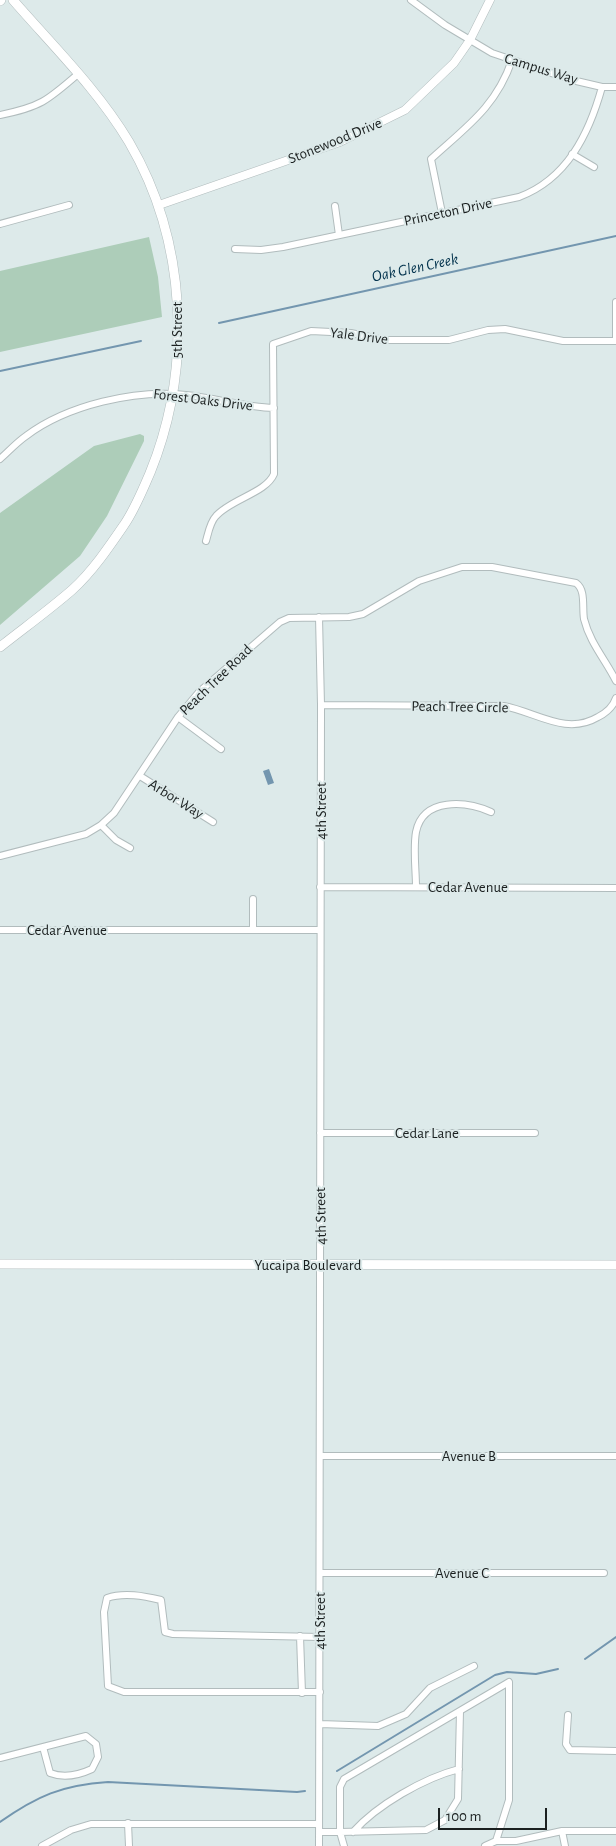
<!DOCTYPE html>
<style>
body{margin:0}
#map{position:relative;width:616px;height:1846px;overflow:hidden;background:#ddeaea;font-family:"Alegreya Sans",sans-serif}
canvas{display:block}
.scale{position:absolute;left:438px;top:1808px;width:109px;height:22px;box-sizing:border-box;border:2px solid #1b2020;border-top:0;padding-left:6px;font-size:15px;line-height:18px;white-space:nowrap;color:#1b2020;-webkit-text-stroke:4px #ddeaea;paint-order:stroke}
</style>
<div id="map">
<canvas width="616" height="1846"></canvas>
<div class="scale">100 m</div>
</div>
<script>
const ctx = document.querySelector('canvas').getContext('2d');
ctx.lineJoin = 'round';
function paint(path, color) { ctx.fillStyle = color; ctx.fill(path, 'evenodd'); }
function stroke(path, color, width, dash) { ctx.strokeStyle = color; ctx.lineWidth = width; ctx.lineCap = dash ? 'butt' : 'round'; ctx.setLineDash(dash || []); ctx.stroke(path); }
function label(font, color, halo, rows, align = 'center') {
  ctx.font = font + ' "Alegreya Sans",sans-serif'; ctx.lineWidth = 4; ctx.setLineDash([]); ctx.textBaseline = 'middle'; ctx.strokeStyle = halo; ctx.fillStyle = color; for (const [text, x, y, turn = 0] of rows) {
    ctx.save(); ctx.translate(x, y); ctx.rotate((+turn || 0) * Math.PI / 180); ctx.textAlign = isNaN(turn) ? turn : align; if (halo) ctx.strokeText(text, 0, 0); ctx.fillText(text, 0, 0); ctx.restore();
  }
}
paint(new Path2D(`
 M149,237L158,277L162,317L0,352V271Z
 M140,434L144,436V441L107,516L80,556L0,625V513L94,446Z`), '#adcdb9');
paint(new Path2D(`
 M269,769L274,783L268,785L263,771Z`), '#7396af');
stroke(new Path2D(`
 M219,323L616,236
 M0,371L141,341
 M585,1659L616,1637
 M337,1771L495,1675L507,1672L536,1674L558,1669
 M0,1822C37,1796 62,1785 108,1782L297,1792L305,1791`), '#7396af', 2);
const minor = new Path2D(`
 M411,0L445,25L492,53L572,80L602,87H616
 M0,115C40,107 47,101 78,74
 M572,154L594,167
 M335,206L339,235
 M442,213L431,159C466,127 496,107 512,60
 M0,224L69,205
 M235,249L261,250L283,247L519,197C567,179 589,134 602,87
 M0,459C8,452 16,443 26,436C67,405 136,389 186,395C215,398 244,407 274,408
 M206,541C208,534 210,522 216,516C231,499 266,493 274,474L273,344L311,331L351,333L383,340H449L488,330L505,329L563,341H616V302
 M319,617L321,705L319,1846
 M321,705L504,706C536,712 566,736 598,717C606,713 613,707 616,698
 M178,717L221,749
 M140,776L213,822
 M101,825L114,813L178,717L199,692L280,622L289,618L349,617L363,614L419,581L462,567H492L576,583C586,590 582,607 584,619C590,643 605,659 616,681
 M0,856L86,834L101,825L116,840L130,848
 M320,887L616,888
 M416,887C416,870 413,849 416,832C423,797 466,801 491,812
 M253,899V930
 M0,930H320
 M320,1133H535
 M321,1456H616
 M320,1573H604
 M300,1636L302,1693
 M320,1692H124L108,1686L104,1612L107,1598C124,1592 144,1596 161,1600L165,1632L173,1634L320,1637
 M568,1715L566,1744L570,1750L616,1751
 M320,1724L378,1726L406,1714L430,1688L474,1666
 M0,1758L86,1736L96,1744L98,1757L92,1769C79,1775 63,1778 50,1773L43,1747
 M128,1823L129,1846
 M562,1831L565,1846
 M319,1832H340V1787L344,1779L509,1682V1800L496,1841H516L562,1831H616
 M353,1832C377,1805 424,1778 459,1769
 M42,1846L71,1830L91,1824H319
 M344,1846L340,1832L426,1830L445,1820L458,1799L460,1711
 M485,1846L496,1841`);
const tertiary = new Path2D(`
 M159,205L340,142L405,110L454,63L470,40L490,0`);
const secondary = new Path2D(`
 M0,1L1,0
 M0,647C24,628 49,610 72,590C92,572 109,547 124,525C135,509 142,491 150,473C193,367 187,241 129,142C98,90 53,46 13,0
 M0,1264L616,1265`);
stroke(minor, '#b1bcbd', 8);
stroke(tertiary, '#b1bcbd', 9);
stroke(secondary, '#b1bcbd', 10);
stroke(minor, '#fff', 6);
stroke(tertiary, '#fff', 8);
stroke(secondary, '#fff', 9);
label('15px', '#1b2020', '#ddeaea', [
 ["Campus Way",541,69,17],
 ["Stonewood Drive",335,141,-22],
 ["Princeton Drive",448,212,-12],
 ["5th Street",177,330,-90],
 ["Yale Drive",359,336,7],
 ["Forest Oaks Drive",203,400,7],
 ["Peach Tree Road",216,680,-44],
 ["Peach Tree Circle",460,707,1],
 ["Arbor Way",176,799,32],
 ["4th Street",321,811,-90],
 ["Cedar Avenue",468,887],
 ["Cedar Avenue",67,930],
 ["Cedar Lane",427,1133],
 ["4th Street",321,1216,-91],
 ["Yucaipa Boulevard",308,1265],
 ["Avenue B",469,1456],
 ["Avenue C",462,1573],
 ["4th Street",320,1621,-90]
]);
label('italic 16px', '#04344e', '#ddeaea', [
 ["Oak Glen Creek",415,268,-12]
]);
</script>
